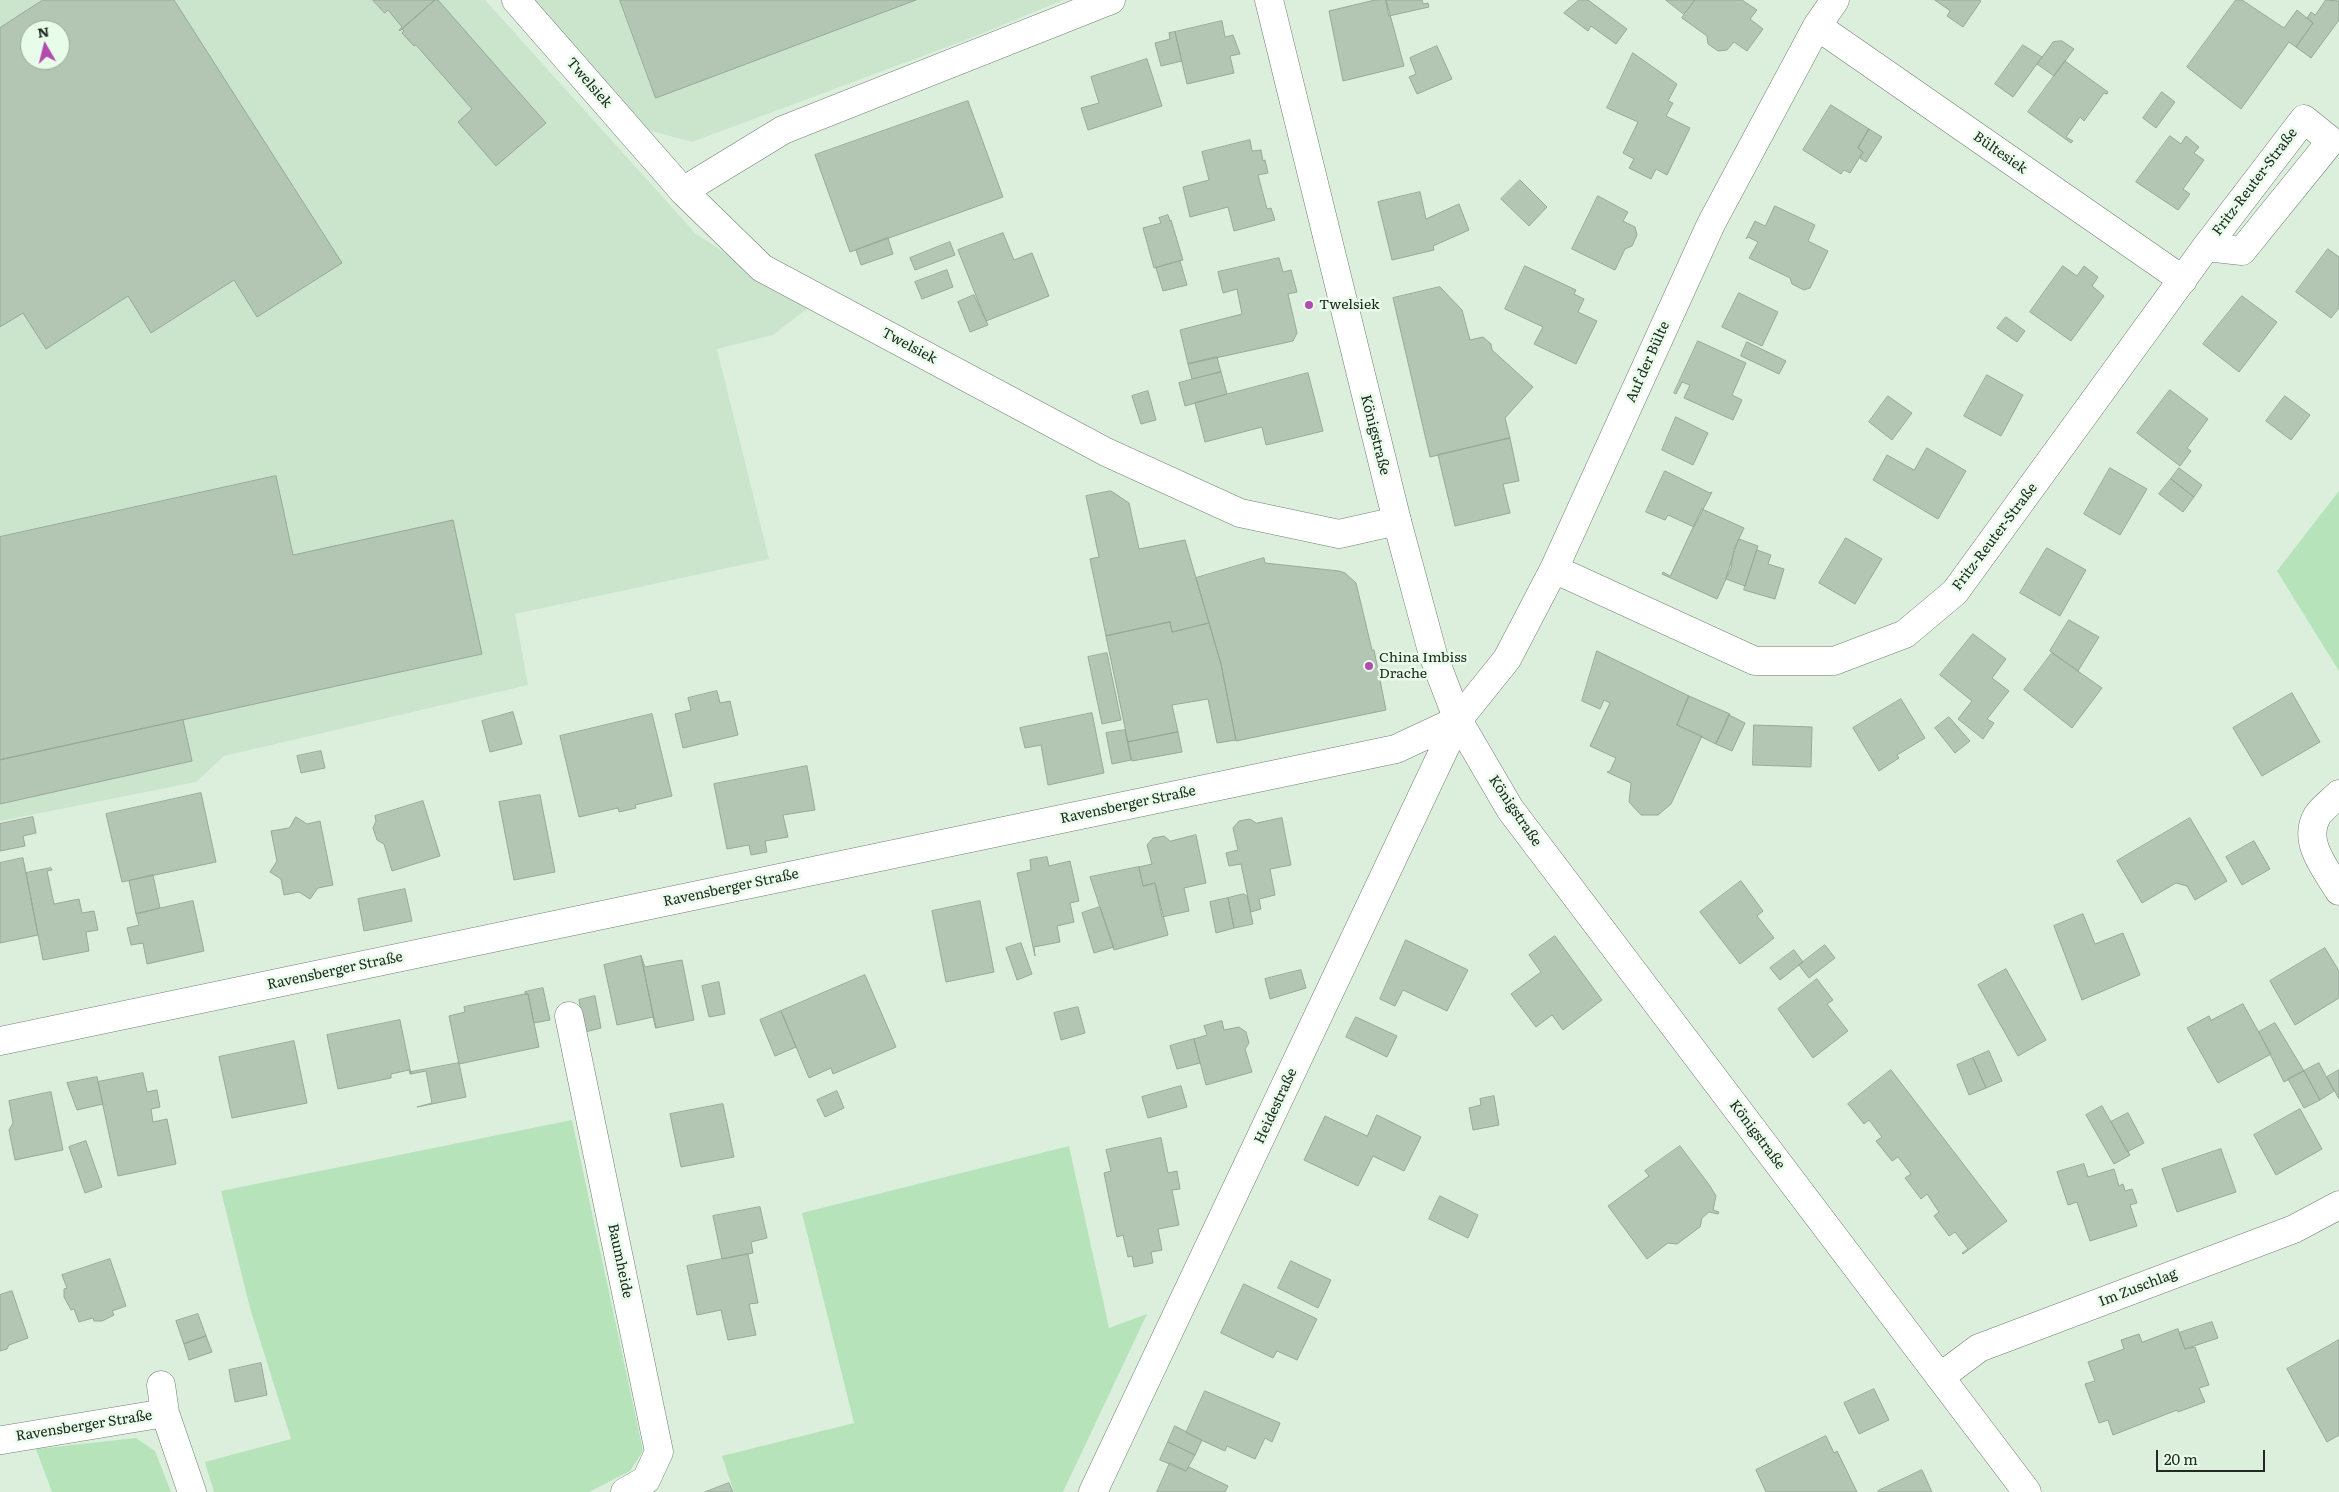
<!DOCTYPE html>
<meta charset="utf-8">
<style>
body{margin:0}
#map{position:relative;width:2339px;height:1492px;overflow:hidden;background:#dbefdc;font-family:Literata,serif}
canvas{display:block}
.north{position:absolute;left:20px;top:20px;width:50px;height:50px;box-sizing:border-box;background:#e8fcea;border:1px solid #98a89a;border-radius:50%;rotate:352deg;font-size:14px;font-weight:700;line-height:20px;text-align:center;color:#212922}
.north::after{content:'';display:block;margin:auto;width:18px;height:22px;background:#b34bae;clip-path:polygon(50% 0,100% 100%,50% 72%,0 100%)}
.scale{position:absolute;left:2156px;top:1450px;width:109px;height:22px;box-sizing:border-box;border:2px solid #212922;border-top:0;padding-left:6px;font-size:15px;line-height:18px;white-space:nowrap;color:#212922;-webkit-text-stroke:4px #e8fcea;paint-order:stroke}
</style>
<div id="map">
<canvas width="2339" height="1492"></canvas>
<div class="north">N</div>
<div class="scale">20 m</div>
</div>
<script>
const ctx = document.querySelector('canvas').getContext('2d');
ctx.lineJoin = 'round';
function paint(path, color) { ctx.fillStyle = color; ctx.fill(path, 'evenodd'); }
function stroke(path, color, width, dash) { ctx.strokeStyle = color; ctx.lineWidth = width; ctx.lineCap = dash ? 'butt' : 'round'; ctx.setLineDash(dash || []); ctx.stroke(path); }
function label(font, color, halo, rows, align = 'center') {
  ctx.font = font + ' Literata,serif'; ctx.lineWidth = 5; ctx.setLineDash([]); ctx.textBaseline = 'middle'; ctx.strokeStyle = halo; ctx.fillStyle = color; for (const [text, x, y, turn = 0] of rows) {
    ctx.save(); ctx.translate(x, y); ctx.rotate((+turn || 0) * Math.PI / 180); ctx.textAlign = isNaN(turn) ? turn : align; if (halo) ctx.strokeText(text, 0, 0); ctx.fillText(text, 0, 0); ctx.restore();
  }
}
paint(new Path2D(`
 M0,0H485L695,233L808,308L773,335L717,349L769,559L515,614L528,685L224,756L196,782L0,821ZM30,30H60V60H30Z
 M531,0H1063L971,38L692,142L648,130Z`), '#cbe5cd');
paint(new Path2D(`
 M2339,491V671L2277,571Z
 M572,1120L643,1451L630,1471L589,1492H214L205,1462L291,1439L250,1308L221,1191Z
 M1069,1146L1109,1328L1147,1314L1063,1492H734L722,1456L854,1423L802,1213Z
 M136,1438L155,1451L171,1492H52L36,1449Z`), '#b6e3ba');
const building = new Path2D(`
 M43,0H174L342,263L257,317L234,280L151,333L128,296L46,349L23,313L0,327V28ZM30,30H60V60H30Z
 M373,0H435L400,31L399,30L402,27L388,10L385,13Z
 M435,0H438L546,123L496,166L458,122L472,109L416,45L414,46L402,33L404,31L402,29Z
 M620,0H916L656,98Z
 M1386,0H1422L1423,4L1428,3L1429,7L1389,16Z
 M1386,0L1404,66L1343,81L1329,11L1375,0Z
 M1579,0H1588L1627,29L1616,44L1591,26L1588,31L1564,13Z
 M1666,0H1695L1684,14Z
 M1695,0H1742L1757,10L1750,19L1763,29L1747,51L1734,42L1727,50L1718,51L1708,44L1707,36L1682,18Z
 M1935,0H1979L1981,1L1963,27L1947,16L1950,11Z
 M2236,0H2242L2284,28L2297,10L2313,23L2296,47L2289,42L2241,109L2187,67Z
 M2326,0L2339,1V20L2311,58L2296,47L2313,23L2307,18L2311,12L2315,15Z
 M1222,21L1225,37L1233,35L1240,54L1230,56L1234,73L1187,84L1175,32Z
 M1175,32L1182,61L1161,66L1155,43L1170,39L1169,33Z
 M2062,41L2074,49L2054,76L2037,64L2053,42Z
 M2023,45L2042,57L2013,97L1995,84Z
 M1437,46L1452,79L1417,94L1409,77L1416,74L1410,58Z
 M1633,53L1677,84L1668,101L1673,103L1666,116L1690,128L1667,175L1656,169L1651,179L1629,168L1634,159L1623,153L1638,122L1607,108Z
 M1147,59L1162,106L1088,130L1081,108L1099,103L1091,77Z
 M2065,61L2108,92L2107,94L2104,93L2084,121L2080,117L2066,137L2073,141L2071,143L2028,112Z
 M2162,92L2175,102L2156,128L2143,118Z
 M968,101L1003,197L850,252L815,155Z
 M1831,105L1869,129L1858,148L1863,152L1850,173L1844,170L1841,174L1803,150Z
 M1869,129L1882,137L1866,162L1860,158L1863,152L1858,148Z
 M2170,136L2181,144L2186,136L2199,147L2194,153L2204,160L2183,189L2190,194L2178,210L2136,182Z
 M1250,140L1252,151L1261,150L1263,161L1265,160L1268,173L1258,175L1267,209L1271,208L1275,220L1234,231L1228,207L1190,217L1183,187L1209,180L1202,152Z
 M1520,180L1547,207L1529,226L1501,199Z
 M1420,192L1426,219L1459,204L1469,230L1433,246L1434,250L1392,260L1378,202Z
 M1598,196L1628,212L1623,221L1635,227L1637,235L1632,246L1625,249L1615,270L1572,249Z
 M1775,206L1815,225L1808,241L1828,251L1810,288L1804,290L1792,284L1790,278L1749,258L1758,242L1748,237L1746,239L1755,221L1765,226Z
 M1168,215L1170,221L1171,220L1183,260L1154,268L1143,228L1161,223L1159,218Z
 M1003,233L1014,260L1032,253L1049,296L986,321L958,250Z
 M888,238L893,254L861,265L856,250Z
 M950,242L955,255L915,270L910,258Z
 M2328,249L2339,257V308L2331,318L2296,292Z
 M1279,258L1283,272L1291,270L1297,292L1288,294L1297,333L1293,341L1188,364L1180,330L1242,314L1237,289L1223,293L1218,272Z
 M1180,261L1187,285L1163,291L1156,268Z
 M1525,266L1576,290L1574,294L1584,299L1578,312L1597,321L1576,364L1534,344L1543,327L1505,309Z
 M2063,266L2077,276L2084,266L2098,277L2092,286L2104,296L2071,341L2030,312Z
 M947,270L953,287L922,299L915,282Z
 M1440,287L1462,310L1470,340L1483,337L1491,344L1492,350L1533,387L1505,418L1510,438L1430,457L1393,298Z
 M1739,293L1778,312L1762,346L1722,327Z
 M974,295L988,325L970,332L958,302Z
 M2242,296L2277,322L2239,372L2203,344Z
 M2006,317L2025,331L2017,342L1997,328Z
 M1698,341L1746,363L1732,395L1742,400L1733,420L1684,398L1690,385L1682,382L1676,394L1674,393Z
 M1747,342L1786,361L1779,374L1741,356Z
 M1217,357L1221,372L1192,379L1188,364Z
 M1221,372L1227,394L1185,406L1179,383Z
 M1308,373L1323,431L1266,445L1262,427L1205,442L1195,403Z
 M1987,375L2023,395L2001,436L1964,416Z
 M2170,390L2208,419L2187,448L2191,451L2180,466L2137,433Z
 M1148,391L1156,420L1141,424L1132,396Z
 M1888,396L1912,413L1892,440L1869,422Z
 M2285,396L2310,415L2291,440L2266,421Z
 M1676,417L1708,433L1693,465L1662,450Z
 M1510,438L1519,481L1503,484L1510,513L1455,526L1438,455Z
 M1927,448L1966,471L1938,519L1873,480L1887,455L1914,470Z
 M2110,468L2147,489L2120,535L2084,514Z
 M2179,468L2202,485L2194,497L2171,479Z
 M1665,471L1710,493L1712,492L1694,527L1668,515L1665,520L1646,512Z
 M276,476L293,555L453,520L482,654L0,760V537Z
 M2171,479L2194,497L2183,512L2159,494Z
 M1111,491L1129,503L1139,549L1185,540L1209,623L1172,632L1170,622L1106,636L1090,559L1099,557L1086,496Z
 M1702,509L1744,528L1734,549L1731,568L1717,599L1662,574L1663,572L1670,576Z
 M1846,538L1882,559L1855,604L1819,583Z
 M1739,539L1758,546L1745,586L1726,579Z
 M2047,548L2086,570L2060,616L2020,593Z
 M1757,550L1771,555L1768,564L1784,569L1775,599L1744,590Z
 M1264,558L1265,563L1339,571L1345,573L1356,583L1372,650H1374L1386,710L1236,741L1221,664L1196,578Z
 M2069,620L2099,637L2078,671L2050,651Z
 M1170,622L1172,632L1209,623L1221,664L1236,740L1217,743L1208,699L1172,705L1178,732L1128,742L1106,636Z
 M1973,634L2006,659L1992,678L2009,691L1987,719L1994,723L1983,739L1958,719L1972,701L1940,675Z
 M1597,651L1689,696L1677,725L1702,736L1671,804L1658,815H1641L1629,802L1631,783L1607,772L1610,771L1616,758L1590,746L1610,703L1604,700L1600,709L1582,701Z
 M1107,653L1121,720L1102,724L1088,657Z
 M2052,653L2102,688L2072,728L2024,690Z
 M717,691L720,703L730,701L738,735L683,748L675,714L691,710L688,698Z
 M2292,693L2320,742L2262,776L2233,728Z
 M1689,696L1730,714L1716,744L1677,725Z
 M1901,699L1925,738L1897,755L1899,758L1879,771L1853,728Z
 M513,712L522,744L490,752L482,721Z
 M1092,713L1104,773L1048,785L1041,745L1025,748L1020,728Z
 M652,714L672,796L635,805L636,808L619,812L618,808L579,817L560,736Z
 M1729,715L1745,723L1732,751L1716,744Z
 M1949,717L1970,741L1955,753L1935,728Z
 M183,720L192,761L0,804V760Z
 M1754,725L1812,727L1811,767L1753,765Z
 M1125,730L1131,760L1112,764L1106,733Z
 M1178,732L1182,752L1132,761L1128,742Z
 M321,751L325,768L301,773L297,756Z
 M807,766L815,810L783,815L788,837L765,841L767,852L751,855L749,845L727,849L714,784Z
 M201,793L216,862L122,882L106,814Z
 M540,795L555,872L514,880L499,802Z
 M423,801L440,856L392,871L384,844L377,840L373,828L376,821L375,816Z
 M33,817L36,833L23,836L25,846L0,851V824Z
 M296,817L307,824L320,821L333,885L318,888L310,899L299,892L284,895L281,879L270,872L277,861L271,831L289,828Z
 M1282,818L1291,865L1270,869L1275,895L1259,899L1261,909L1251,912L1241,864L1229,866L1226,853L1238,850L1233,828L1239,821L1250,819L1256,823Z
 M2190,818L2227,881L2195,900L2187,886L2176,883L2142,903L2117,861Z
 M1196,835L1206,883L1184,888L1189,911L1162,917L1155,883L1143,886L1139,867L1152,864L1147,845L1153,838L1164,836L1170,841Z
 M2254,841L2270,869L2242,885L2226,857Z
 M1047,857L1049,866L1070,861L1079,901L1070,903L1074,922L1057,926L1060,942L1034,947L1035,956L1017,873L1031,870L1030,860Z
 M23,858L38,935L0,943V863Z
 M1139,867L1143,886L1155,883L1168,935L1114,950L1090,877Z
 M51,868L52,870L47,871L54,904L79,899L82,913L94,911L98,930L86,932L89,951L43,960L26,873Z
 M153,875L160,908L136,914L129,881Z
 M1741,881L1763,911L1757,916L1774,938L1740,964L1700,912Z
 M405,889L412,921L364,931L358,899Z
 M1244,894L1247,896L1253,924L1234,928L1228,898Z
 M1228,898L1234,928L1216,933L1210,902Z
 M193,901L204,951L147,964L143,943L131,945L127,928L139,925L136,914Z
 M980,901L994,972L946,982L932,911Z
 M1100,907L1114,947L1094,953L1082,913Z
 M2083,914L2095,944L2123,933L2140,975L2082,1000L2054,926Z
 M1555,936L1602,1000L1563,1030L1552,1015L1536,1027L1511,994L1541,972L1529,955Z
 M1406,940L1468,970L1447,1011L1403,990L1395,1006L1380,999Z
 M1021,943L1032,974L1017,980L1006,948Z
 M1825,945L1835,958L1809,978L1799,965Z
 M2325,948L2339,971V998L2295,1025L2270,981Z
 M1794,950L1803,962L1780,980L1770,968Z
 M641,956L645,967L682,960L694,1020L656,1028Z
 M641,956L656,1028L653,1017L617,1025L604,965Z
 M2006,969L2046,1040L2018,1056L1978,985Z
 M1301,970L1306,988L1270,999L1265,979Z
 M865,975L896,1047L833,1074L831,1068L809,1078L781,1011Z
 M1817,979L1833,1000L1827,1004L1848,1031L1813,1058L1778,1009Z
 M719,982L725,1014L709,1017L702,986Z
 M543,988L550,1020L534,1023L528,994H525V992Z
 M525,994H528L539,1047L459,1064L449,1016L465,1012L464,1007Z
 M595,996L601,1028L585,1032L579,1000Z
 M2243,1004L2271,1054L2218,1083L2187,1028L2209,1016L2211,1020Z
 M1078,1007L1085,1033L1061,1040L1054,1013Z
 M781,1011L796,1047L775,1056L760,1020Z
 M1356,1017L1397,1036L1387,1057L1346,1037Z
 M400,1020L411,1074H410L409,1070L391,1074V1078L338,1089L327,1035Z
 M1222,1021L1224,1030L1239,1027L1246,1032L1249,1043L1245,1049L1252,1072L1206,1085L1194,1039L1207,1035L1204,1026Z
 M2275,1023L2304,1071L2284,1082L2259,1032Z
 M1194,1039L1200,1063L1177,1069L1170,1046Z
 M294,1041L307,1103L232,1118L219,1057Z
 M1989,1051L2002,1081L1986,1088L1973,1058Z
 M1973,1058L1986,1088L1969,1095L1957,1065Z
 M459,1063L466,1097L417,1107L432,1103L426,1071L411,1074V1072Z
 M2319,1063L2334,1091L2320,1100L2304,1071Z
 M1891,1070L2007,1221L1963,1254L1962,1253L1968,1249L1955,1232L1949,1236L1934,1216L1939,1212L1927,1194L1921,1199L1905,1178L1911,1174L1898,1157L1892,1161L1876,1141L1882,1137L1869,1120L1864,1124L1848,1104Z
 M2339,1070V1099L2327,1077Z
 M2304,1071L2320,1100L2304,1108L2288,1079Z
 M143,1073L147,1092L157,1090L160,1107L151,1109L153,1122L167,1119L176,1164L118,1176L98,1082Z
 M97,1077L103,1104L77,1110L67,1083Z
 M1181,1086L1187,1107L1148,1118L1142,1097Z
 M837,1091L844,1108L825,1117L817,1100Z
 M51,1092L63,1150L15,1160L9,1130L13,1123L9,1101Z
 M1494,1096L1499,1125L1473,1130L1469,1108L1481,1105L1480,1099Z
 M723,1104L734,1157L681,1167L670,1114Z
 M2102,1106L2130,1155L2114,1164L2086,1115Z
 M2300,1109L2322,1149L2276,1175L2254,1135Z
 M2128,1113L2144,1143L2127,1152L2111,1122Z
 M1377,1115L1421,1137L1404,1171L1373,1156L1358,1186L1304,1160L1325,1116L1367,1136Z
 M1161,1138L1168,1173L1177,1171L1180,1189L1172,1190L1179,1225L1158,1229L1162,1250L1151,1252L1153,1263L1134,1267L1132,1256L1128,1257L1123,1235L1117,1237L1104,1173L1111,1171L1106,1150Z
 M86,1141L102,1187L85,1193L69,1147Z
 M1680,1146L1710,1186L1716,1196L1713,1210L1719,1212L1718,1214L1709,1212L1702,1218L1700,1227L1677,1244L1668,1243L1647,1259L1608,1206L1649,1176L1645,1171Z
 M2221,1149L2236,1192L2177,1212L2162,1169Z
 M2084,1164L2088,1177L2114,1169L2119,1186L2123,1184L2125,1191L2132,1189L2137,1203L2130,1205L2137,1226L2090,1241L2077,1202L2068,1205L2057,1172Z
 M1440,1196L1478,1215L1468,1238L1429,1219Z
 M760,1207L767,1238L751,1242L753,1253L722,1259L713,1216Z
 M748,1254L758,1303L749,1304L756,1335L728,1340L721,1310L697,1315L687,1266Z
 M110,1259L126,1306L112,1311L114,1315L102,1321H94L93,1318L79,1322L74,1309L71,1310L64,1297V1289L67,1288L62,1275Z
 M1291,1261L1331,1280L1318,1308L1278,1288Z
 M1244,1284L1317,1319L1297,1360L1277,1351L1273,1358L1221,1333Z
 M12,1291L28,1338L9,1345L7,1349L0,1351V1295Z
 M198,1314L206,1336L184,1344L176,1321Z
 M2212,1322L2218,1338L2185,1349L2179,1333Z
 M2178,1329L2185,1349L2195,1347L2209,1385L2199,1388L2205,1402L2178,1412L2177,1410L2113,1435L2108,1420L2099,1423L2085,1384L2095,1381L2088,1362L2124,1349L2121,1340L2139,1334L2142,1342Z
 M206,1336L212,1352L189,1360L184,1344Z
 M2339,1340V1435L2327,1442L2287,1369Z
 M261,1363L267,1395L235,1402L229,1370Z
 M1874,1389L1889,1420L1859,1434L1844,1403Z
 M1205,1391L1280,1423L1272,1442L1265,1438L1255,1459L1227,1446L1225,1451L1186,1433Z
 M1175,1426L1202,1440L1195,1455L1168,1442Z
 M1826,1436L1834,1453L1837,1451L1857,1492H1766L1756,1470Z
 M1168,1442L1195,1455L1186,1471L1160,1460Z
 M1170,1463L1186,1471L1189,1467L1228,1486L1225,1492H1157Z
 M1922,1470L1932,1492H1878V1491Z
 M729,1483L733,1492H705Z`);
paint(building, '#b3c6b4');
stroke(building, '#97a998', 1);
const street = new Path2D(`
 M516,0L683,191L762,268L1106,452L1240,513L1339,534L1397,521
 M1817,26L2183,280
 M683,191L783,130L1111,0
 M1554,569L1755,661H1834L1905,634L1955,592L2206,247L2304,119L2331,141L2242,251L2206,247
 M2339,794C2332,801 2322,808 2317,816C2302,842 2326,869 2339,891
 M569,1016L659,1452L646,1480L625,1492
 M0,1041L1396,749L1458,720
 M1940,1377L1979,1348L2294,1229L2339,1205
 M161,1385L165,1413L192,1492
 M2,1440L165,1413
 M1093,1492L1458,720L1507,659L1554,569L1711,224L1817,26L1835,0`);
const secondary = new Path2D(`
 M1269,0L1397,521L1433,655L1458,720L1510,809L2027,1492`);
stroke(street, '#708171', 29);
stroke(secondary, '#708171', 29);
stroke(street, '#fff', 28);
stroke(secondary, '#fff', 28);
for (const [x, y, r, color] of [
 [1309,305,5,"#b34bae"],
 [1369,666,5,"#b34bae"]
]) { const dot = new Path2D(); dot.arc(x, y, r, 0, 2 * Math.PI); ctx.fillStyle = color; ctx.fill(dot); stroke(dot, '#e8fcea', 2); }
label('14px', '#212922', '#e8fcea', [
 ["Twelsiek",589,83,49],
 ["Bültesiek",2000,153,35],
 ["Fritz-Reuter-Straße",2255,182,-53],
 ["Twelsiek",909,346,28],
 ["Auf der Bülte",1648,362,-66],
 ["Königstraße",1375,435,76],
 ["Fritz-Reuter-Straße",1995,537,-53],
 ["Ravensberger Straße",1128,805,-12],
 ["Königstraße",1515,811,56],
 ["Ravensberger Straße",731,888,-12],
 ["Ravensberger Straße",335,971,-12],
 ["Heidestraße",1276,1106,-65],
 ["Königstraße",1757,1135,53],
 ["Baumheide",620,1261,78],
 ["Im Zuschlag",2138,1288,-21],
 ["Ravensberger Straße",84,1426,-9]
]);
label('14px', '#212922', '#e8fcea', [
 ["Twelsiek",1319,305],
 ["China Imbiss",1379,658],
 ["Drache",1379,674]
], 'left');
</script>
